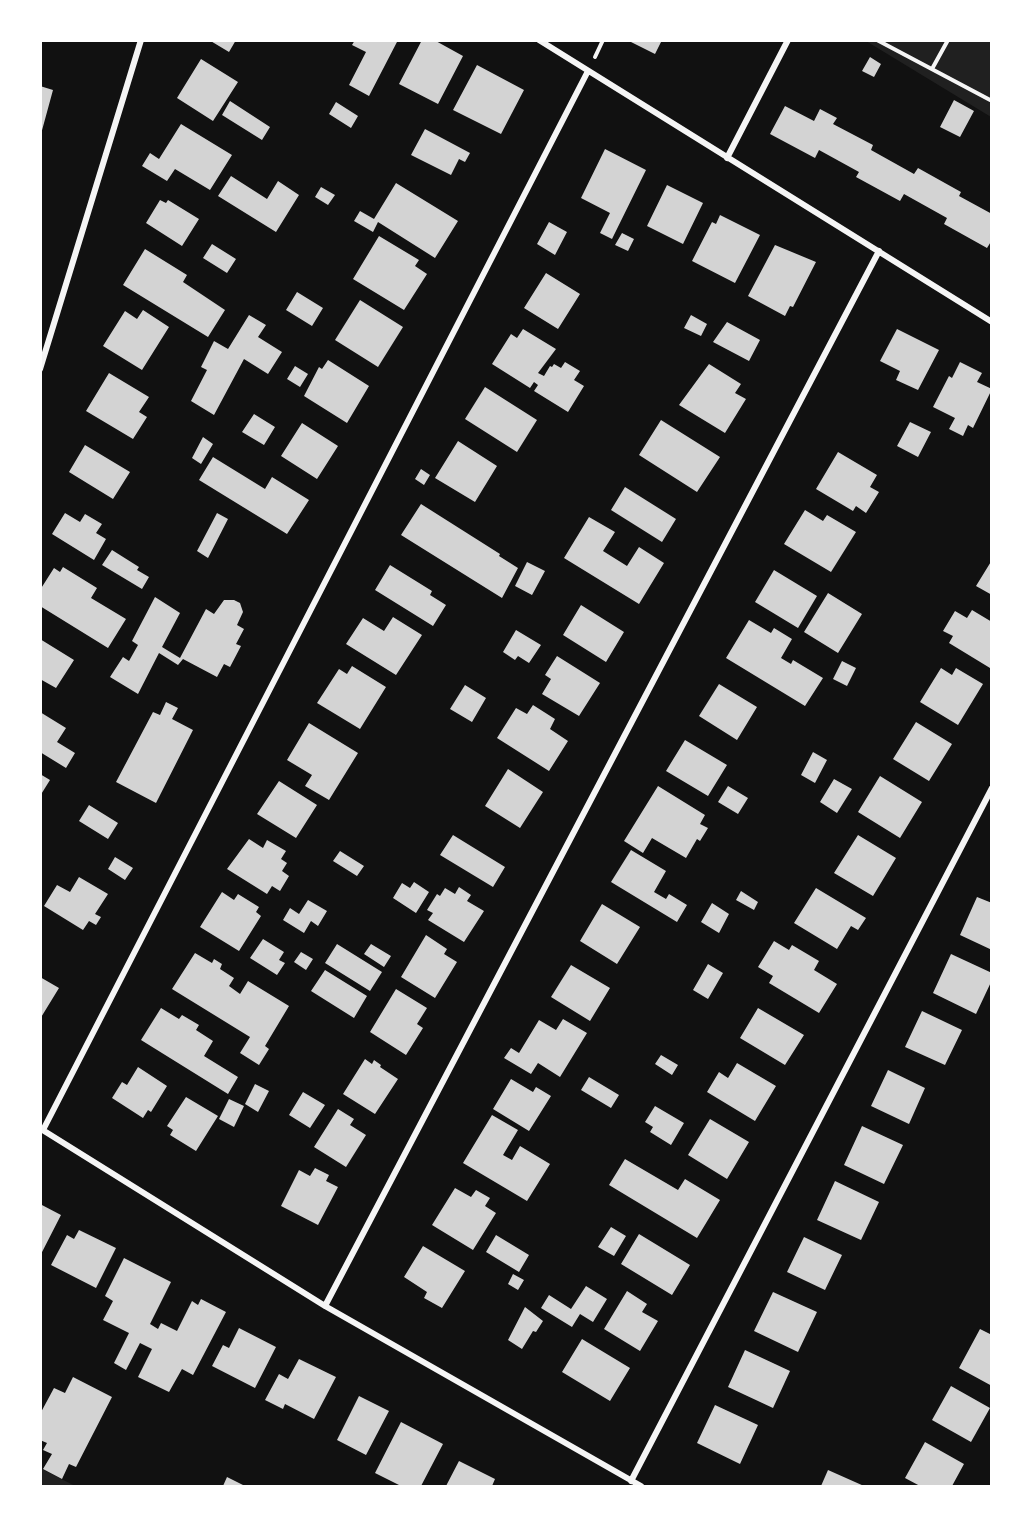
<!DOCTYPE html>
<style>
body{margin:0}
#map{position:relative;width:1032px;height:1527px;overflow:hidden;background:#111;font-family:Literata,serif}
canvas{display:block}
.frame{position:absolute;inset:0;border:42px solid #fff;pointer-events:none}
</style>
<div id="map">
<canvas width="1032" height="1527"></canvas>
<div class="frame"></div>
</div>
<script>
const ctx = document.querySelector('canvas').getContext('2d');
ctx.lineJoin = 'round';
function paint(path, color) { ctx.fillStyle = color; ctx.fill(path, 'evenodd'); }
function stroke(path, color, width, dash) { ctx.strokeStyle = color; ctx.lineWidth = width; ctx.lineCap = dash ? 'butt' : 'round'; ctx.setLineDash(dash || []); ctx.stroke(path); }
paint(new Path2D(`
 M866,41H991V117Z
 M40,1468L75,1486H44L41,1484Z`), '#202020');
paint(new Path2D(`
 M209,40H236L229,52Z
 M355,40H398L369,96L349,85L366,52L352,45Z
 M422,40H434L463,56L438,104L399,84Z
 M627,40H662L655,54Z
 M870,57L881,64L874,77L862,71Z
 M201,59L238,82L213,121L177,98Z
 M477,65L524,90L501,134L453,110Z
 M40,86L53,90L41,134H40Z
 M954,100L974,111L960,137L940,127Z
 M230,101L270,127L262,140L222,115Z
 M336,102L358,116L351,128L329,114Z
 M785,106L814,121L820,109L837,118L833,124L873,145L871,150L914,174L918,168L961,192L959,196L992,214V240L987,248L944,224L947,218L904,194L900,201L856,177L859,172L819,150L815,158L770,134Z
 M181,124L232,155L210,190L175,169L167,181L142,166L150,153L159,159Z
 M425,129L470,153L465,162L459,159L451,175L411,155Z
 M605,149L646,170L612,239L600,233L610,213L581,198Z
 M231,176L267,199L278,181L299,195L276,232L218,196Z
 M396,183L458,221L435,258L378,222L373,232L354,221L360,211L374,219Z
 M667,185L703,203L683,244L647,226Z
 M321,187L335,195L328,205L315,197Z
 M160,200L166,203L168,200L199,219L182,246L146,223Z
 M720,215L760,235L735,283L692,261L712,222L716,224Z
 M549,222L567,232L555,255L537,244Z
 M622,233L634,239L628,251L615,245Z
 M379,236L419,260L415,266L427,274L404,310L353,279Z
 M212,244L236,259L227,273L203,258Z
 M775,245L816,262L793,307L790,306L785,316L748,296Z
 M145,249L187,275L183,282L225,310L208,337L123,285Z
 M546,273L580,294L558,329L524,308Z
 M297,292L323,308L312,326L286,310Z
 M360,300L403,327L378,367L335,340Z
 M143,310L169,327L142,370L103,346L125,311L137,319Z
 M249,315L266,325L258,337L282,352L268,374L244,359L214,415L191,401L207,370L201,367L214,341L228,349Z
 M691,315L707,324L701,336L684,328Z
 M727,322L760,340L749,361L713,342Z
 M523,329L556,349L538,373L544,376L550,366L552,367L554,364L561,368L565,362L580,371L574,380L584,386L568,412L534,391L538,385L534,382L530,388L492,364L511,334L517,338Z
 M897,329L939,350L918,390L896,380L900,371L880,361Z
 M328,360L369,386L347,423L304,396L319,367L322,369Z
 M960,362L982,373L977,382L992,389L973,428L968,425L963,436L949,429L955,418L933,407L949,376L952,378Z
 M709,364L741,384L735,393L746,399L725,433L679,405Z
 M295,366L308,374L300,387L287,379Z
 M109,373L149,397L139,412L147,417L133,439L86,411Z
 M485,387L537,420L517,452L465,419Z
 M254,414L275,427L264,445L242,432Z
 M661,420L720,457L697,492L639,455Z
 M910,422L931,432L918,457L897,446Z
 M302,423L338,446L317,479L281,456Z
 M203,437L213,444L201,464L192,458Z
 M458,441L497,466L475,502L435,478Z
 M85,445L130,472L113,499L69,472Z
 M838,452L877,475L870,487L879,492L866,513L856,506L853,511L816,489Z
 M213,457L265,489L272,477L309,500L287,534L199,480Z
 M421,469L430,475L424,485L415,479Z
 M625,487L676,519L662,542L611,510Z
 M421,504L500,554L499,556L518,568L502,598L401,535Z
 M805,510L823,521L827,515L856,532L831,572L784,544Z
 M65,513L80,522L85,514L102,524L96,533L106,539L94,560L52,534Z
 M217,513L228,519L208,558L197,551Z
 M589,517L615,532L603,551L627,566L639,547L664,563L639,604L564,558Z
 M112,550L139,567L137,570L149,577L142,589L102,565Z
 M992,560V595L976,586Z
 M527,562L545,571L532,595L515,586Z
 M390,565L432,591L430,595L446,605L433,626L375,590Z
 M63,567L97,588L91,598L126,619L108,648L40,606V590L54,568L60,572Z
 M774,570L817,596L798,628L755,602Z
 M828,593L862,614L838,653L804,632Z
 M155,597L180,613L162,647L180,658L206,609L214,614L224,600H234L240,603L243,612L237,625L244,629L236,644L241,646L230,667L224,664L217,677L183,659L178,665L159,653L138,694L110,677L123,657L129,661L138,645L132,641Z
 M581,605L624,632L606,662L563,635Z
 M972,610L992,622L990,668L949,643L953,636L943,631L955,611L967,618Z
 M393,617L422,635L396,675L346,644L363,618L384,631Z
 M749,620L771,633L774,628L792,639L781,658L791,664L793,660L823,678L805,706L726,658Z
 M516,630L541,645L529,663L518,656L515,660L503,652Z
 M40,639L74,660L56,688L40,679Z
 M557,656L600,683L579,716L542,694L551,679L545,675Z
 M842,661L856,668L847,686L833,679Z
 M352,666L386,687L360,729L317,703L339,669L347,674Z
 M941,668L952,675L956,668L983,684L958,725L920,702Z
 M719,684L757,707L737,740L699,716Z
 M465,685L486,698L472,722L450,709Z
 M166,702L178,708L172,719L193,730L156,803L116,782L153,712L160,715Z
 M533,705L555,719L550,729L568,741L549,771L497,738L516,708L527,714Z
 M40,712L66,728L57,742L75,753L66,768L40,752Z
 M916,722L952,744L929,781L893,759Z
 M309,723L358,753L329,800L305,786L312,775L287,760Z
 M685,740L727,765L708,796L666,771Z
 M813,752L827,760L815,783L801,775Z
 M508,769L543,792L520,828L485,806Z
 M40,774L50,780L40,796Z
 M880,776L922,802L900,838L858,812Z
 M834,779L852,789L837,813L820,802Z
 M279,781L317,805L296,838L257,814Z
 M658,786L705,815L700,824L708,828L700,841L697,839L686,858L652,838L643,853L624,841Z
 M728,786L748,798L738,814L718,802Z
 M89,805L118,823L108,839L79,821Z
 M453,835L505,867L493,887L440,855Z
 M858,835L896,858L873,896L834,873Z
 M249,839L263,848L267,840L286,851L281,859L287,863L282,871L289,876L280,891L272,886L267,894L227,869Z
 M631,850L666,871L654,892L666,899L669,894L687,905L677,922L611,882Z
 M340,851L364,866L357,876L333,861Z
 M115,857L133,868L125,880L108,869Z
 M79,877L108,894L95,914L101,917L96,925L89,921L83,930L44,906L57,885L70,892Z
 M414,882L429,892L416,913L393,898L402,883L410,888Z
 M459,887L471,895L467,901L484,911L464,942L428,920L433,913L427,910L437,894L440,896L445,888L455,894Z
 M816,888L866,918L858,930L851,926L837,949L794,923Z
 M741,891L758,902L754,910L736,900Z
 M222,892L234,900L238,894L259,907L256,912L261,916L239,951L200,927Z
 M977,897L992,903V950L960,935Z
 M308,900L327,911L318,926L311,921L304,933L283,920L290,908L299,914Z
 M712,903L729,914L719,933L701,922Z
 M602,904L640,927L617,964L580,941Z
 M426,935L447,949L444,954L457,962L435,998L401,977Z
 M263,939L284,952L279,960L285,963L277,975L250,958Z
 M774,941L789,950L792,945L819,961L814,970L837,984L819,1013L769,983L773,976L758,967Z
 M337,944L382,972L370,991L325,963Z
 M371,944L391,956L384,967L364,954Z
 M301,952L313,959L306,970L294,962Z
 M195,953L212,963L214,959L222,964L220,969L234,978L229,986L240,994L248,981L289,1006L265,1046L269,1049L259,1065L240,1053L250,1037L172,989Z
 M951,954L992,973V980L976,1014L933,993Z
 M708,964L723,973L708,999L693,990Z
 M571,965L610,988L590,1021L551,997Z
 M325,970L367,996L354,1018L311,991Z
 M40,977L59,988L40,1019Z
 M396,989L427,1008L417,1024L423,1028L406,1055L370,1032Z
 M161,1008L179,1019L182,1015L199,1025L196,1030L213,1041L204,1056L238,1077L228,1094L141,1040Z
 M758,1008L804,1035L785,1065L740,1038Z
 M922,1011L962,1030L945,1065L905,1047Z
 M563,1019L587,1033L560,1077L538,1063L531,1074L504,1058L511,1048L519,1053L539,1020L556,1030Z
 M661,1055L678,1065L672,1075L655,1064Z
 M365,1059L372,1064L374,1060L381,1065L380,1067L398,1079L375,1114L343,1094Z
 M737,1063L776,1086L755,1121L707,1092L719,1072L728,1078Z
 M138,1067L167,1086L151,1112L148,1110L143,1118L112,1098L122,1082L127,1085Z
 M888,1070L925,1088L909,1124L871,1106Z
 M589,1077L619,1095L611,1108L581,1090Z
 M511,1079L533,1092L536,1087L551,1096L529,1131L493,1109Z
 M255,1084L269,1091L258,1112L245,1104Z
 M303,1092L325,1105L310,1128L289,1115Z
 M186,1097L218,1116L196,1151L170,1135L173,1130L167,1126Z
 M229,1099L244,1106L234,1127L219,1119Z
 M655,1106L684,1123L671,1145L650,1132L653,1127L645,1122Z
 M338,1109L354,1119L350,1125L366,1135L346,1167L314,1147Z
 M492,1115L518,1130L503,1155L512,1160L520,1146L550,1164L527,1201L463,1163Z
 M710,1119L749,1142L727,1179L688,1155Z
 M862,1126L903,1145L884,1184L844,1165Z
 M625,1159L678,1190L685,1179L720,1200L697,1238L609,1185Z
 M315,1168L329,1175L326,1181L338,1187L318,1225L281,1206L299,1170L310,1176Z
 M835,1181L879,1202L861,1240L817,1220Z
 M455,1188L471,1197L476,1190L490,1198L485,1206L496,1213L473,1250L432,1225Z
 M40,1204L61,1215L40,1256Z
 M611,1227L626,1236L614,1256L598,1247Z
 M79,1230L116,1248L96,1288L51,1265L67,1235L74,1239Z
 M639,1234L690,1265L672,1295L621,1264Z
 M496,1235L529,1255L519,1272L486,1252Z
 M804,1237L842,1255L825,1290L787,1272Z
 M423,1246L465,1271L442,1308L424,1298L427,1292L404,1277Z
 M124,1258L171,1282L150,1324L158,1329L161,1323L177,1331L192,1301L198,1305L201,1299L226,1312L193,1375L182,1369L169,1392L138,1377L152,1349L140,1343L126,1370L114,1363L129,1333L103,1320L113,1301L105,1296Z
 M513,1274L524,1280L518,1290L508,1284Z
 M586,1286L607,1299L593,1322L580,1314L572,1327L541,1308L549,1295L571,1309Z
 M627,1291L647,1304L642,1312L658,1321L640,1351L604,1329Z
 M773,1292L817,1312L798,1352L754,1331Z
 M525,1307L543,1321L536,1332L533,1331L522,1349L508,1340Z
 M239,1328L276,1347L255,1388L212,1366L223,1345L229,1348Z
 M980,1329L992,1335V1386L959,1368Z
 M582,1339L630,1368L610,1401L562,1372Z
 M745,1350L790,1371L773,1408L728,1387Z
 M299,1359L336,1377L314,1419L285,1404L283,1409L265,1400L279,1374L288,1379Z
 M73,1377L112,1397L76,1467L69,1464L62,1479L43,1469L52,1454L43,1450L47,1443L40,1440V1414L54,1388L65,1393Z
 M951,1386L990,1408L971,1442L932,1420Z
 M359,1396L389,1411L366,1455L337,1440Z
 M715,1405L758,1425L740,1464L697,1443Z
 M401,1422L443,1444L421,1486H401L375,1473Z
 M925,1442L964,1464L952,1486H920L905,1478Z
 M459,1461L495,1479L492,1486H446Z
 M828,1470L864,1486H821Z
 M227,1477L245,1486H223Z`), '#d3d3d3');
stroke(new Path2D(`
 M877,40L992,101
 M595,57L603,40
 M932,69L948,40`), '#f5f5f5', 4);
stroke(new Path2D(`
 M539,40L992,322
 M727,158L788,40
 M40,369L141,40
 M41,1129L325,1306L641,1486
 M43,1130L588,71
 M325,1306L879,251
 M631,1481L992,788`), '#f5f5f5', 6);
</script>
